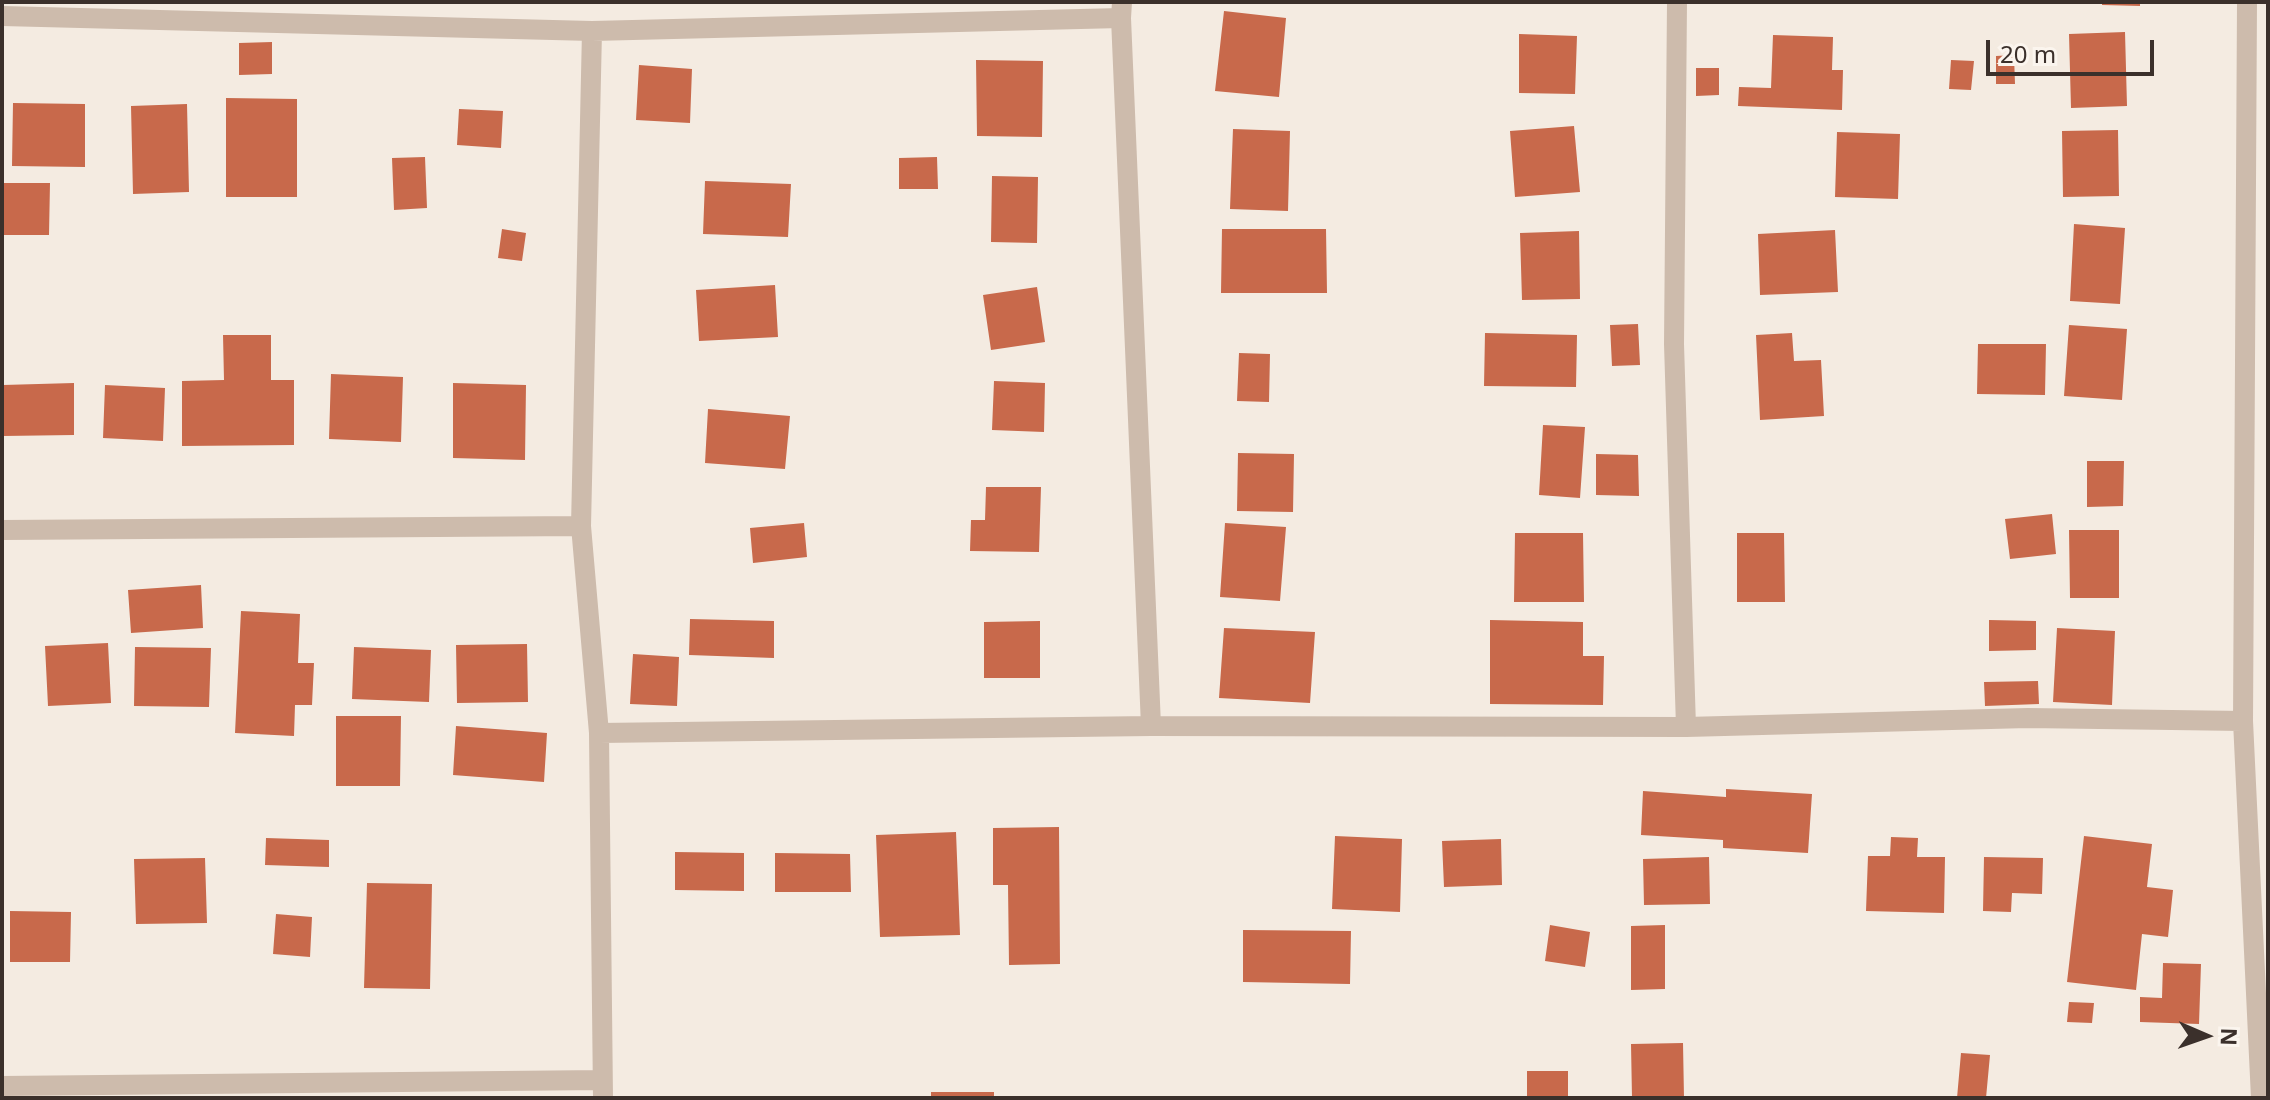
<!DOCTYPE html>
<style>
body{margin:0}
#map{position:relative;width:2270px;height:1100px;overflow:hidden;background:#f4ebe1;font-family:"Noto Sans",sans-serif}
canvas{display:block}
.frame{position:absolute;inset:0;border:4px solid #3b302b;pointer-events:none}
.north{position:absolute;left:2166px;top:996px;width:80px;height:80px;-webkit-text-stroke:6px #fbf5ee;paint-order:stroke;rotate:92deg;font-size:22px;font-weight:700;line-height:32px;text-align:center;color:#3b302b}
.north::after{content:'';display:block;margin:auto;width:28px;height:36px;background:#3b302b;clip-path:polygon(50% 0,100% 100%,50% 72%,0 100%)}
.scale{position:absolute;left:1986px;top:40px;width:168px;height:36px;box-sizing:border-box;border:4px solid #3b302b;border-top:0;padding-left:10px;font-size:24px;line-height:28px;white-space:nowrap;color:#3b302b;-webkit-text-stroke:6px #fbf5ee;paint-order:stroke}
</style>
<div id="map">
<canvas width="2270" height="1100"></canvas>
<div class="frame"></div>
<div class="north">N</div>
<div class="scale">20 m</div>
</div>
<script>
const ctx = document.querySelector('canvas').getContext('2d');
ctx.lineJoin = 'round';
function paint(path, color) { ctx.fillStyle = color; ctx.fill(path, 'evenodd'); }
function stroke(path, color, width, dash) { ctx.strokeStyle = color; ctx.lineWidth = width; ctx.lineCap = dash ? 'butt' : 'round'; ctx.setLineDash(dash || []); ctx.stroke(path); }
paint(new Path2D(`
 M2102,2H2140V6L2102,5Z
 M1224,11L1286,18L1279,97L1215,91Z
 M2125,32L2127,106L2071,108L2069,34Z
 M1519,34L1577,36L1575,94L1519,93Z
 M1773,35L1833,37L1832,70H1843L1842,110L1738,106L1739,87L1771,88Z
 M272,42V74L239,75V43Z
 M2014,55L2015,84H1996V56Z
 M976,60L1043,61L1042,137L977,136Z
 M1951,60L1974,61L1971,90L1949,89Z
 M639,65L692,69L690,123L636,120Z
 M1696,68H1719V95L1696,96Z
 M226,98L297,99V197H226Z
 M13,103L85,104V167L12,166Z
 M187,104L189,192L133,194L131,106Z
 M459,109L503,111L501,148L457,145Z
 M1574,126L1580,192L1515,197L1510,131Z
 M1233,129L1290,131L1288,211L1230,209Z
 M2118,130L2119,196L2063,197L2062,131Z
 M1837,132L1900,134L1898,199L1835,197Z
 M425,157L427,208L394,210L392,158Z
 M937,157L938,189H899V158Z
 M992,176L1038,177L1037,243L991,242Z
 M705,181L791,184L788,237L703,234Z
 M4,183H50L49,235H4Z
 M2074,224L2125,228L2120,304L2070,301Z
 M502,229L526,233L522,261L498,258Z
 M1222,229H1326L1327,293H1221Z
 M1835,230L1838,292L1760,295L1758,234Z
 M1579,231L1580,299L1522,300L1520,233Z
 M775,285L778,337L699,341L696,290Z
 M1037,287L1045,342L991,350L983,295Z
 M1638,324L1640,365L1612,366L1610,325Z
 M2069,325L2127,329L2122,400L2064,396Z
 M1485,333L1577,335L1576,387L1484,386Z
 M1792,333L1794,361L1821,360L1824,416L1760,420L1756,335Z
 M223,335H271V380H294V445L182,446V381L224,380Z
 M1978,344H2046L2045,395L1977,394Z
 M1239,353L1270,354L1269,402L1237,401Z
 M331,374L403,377L401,442L329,439Z
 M994,381L1045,383L1044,432L992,430Z
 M74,383V435L3,436V385Z
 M453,383L526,385L525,460L453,458Z
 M105,385L165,388L163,441L103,438Z
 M708,409L790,416L785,469L705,463Z
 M1543,425L1585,427L1580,498L1539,495Z
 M1238,453L1294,454L1293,512L1237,511Z
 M1596,454L1638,455L1639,496L1596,495Z
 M2087,461H2124L2123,506L2087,507Z
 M986,487H1041L1039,552L970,551L971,520H985Z
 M2052,514L2056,554L2010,559L2005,519Z
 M804,523L807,557L753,563L750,528Z
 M1225,523L1286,527L1280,601L1220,597Z
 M2069,530H2119V598H2070Z
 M1515,533H1583L1584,602H1514Z
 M1737,533H1784L1785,602H1737Z
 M201,585L203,628L131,633L128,590Z
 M241,611L300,614L298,663H314L312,705H295L294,736L235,733Z
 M690,619L774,621V658L689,655Z
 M1490,620L1583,622V656H1604L1603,705L1490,704Z
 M1989,620L2036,621V650L1989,651Z
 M1040,621V678H984V622Z
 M1224,628L1315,632L1310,703L1219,698Z
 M2057,628L2115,631L2112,705L2053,702Z
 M108,643L111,703L48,706L45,646Z
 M527,644L528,702L457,703L456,645Z
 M135,647L211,648L209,707L134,706Z
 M354,647L431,650L429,702L352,699Z
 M633,654L679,657L677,706L630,704Z
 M2038,681L2039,704L1985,706L1984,682Z
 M336,716H401L400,786H336Z
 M456,726L547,733L544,782L453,775Z
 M1726,789L1812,794L1808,853L1723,848V840L1641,835L1643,791L1726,797Z
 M1059,827L1060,964L1009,965L1008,885H993V828Z
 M956,832L960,935L880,937L876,835Z
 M1335,836L1402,839L1400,912L1332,909Z
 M2084,836L2152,844L2147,887L2173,890L2168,937L2142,934L2136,990L2067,982Z
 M1891,837L1918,838L1917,857H1945L1944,913L1866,911L1868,856H1890Z
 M266,838L329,840V867L265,865Z
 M1501,839L1502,885L1444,887L1442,841Z
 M675,852L744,853V891L675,890Z
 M775,853L850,854L851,892H775Z
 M1709,857L1710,904L1644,905L1643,859Z
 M1984,857L2043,858L2042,894L2012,893L2011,912L1983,911Z
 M205,858L207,923L136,924L134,859Z
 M367,883L432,884L430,989L364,988Z
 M10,911L71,912L70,962H10Z
 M276,914L312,917L310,957L273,954Z
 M1550,925L1590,932L1585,967L1545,961Z
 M1665,925V989L1631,990V926Z
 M1243,930L1351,931L1350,984L1243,982Z
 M2163,963L2201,964L2199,1024L2140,1022V997L2162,998Z
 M2069,1002L2094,1003L2092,1023L2067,1022Z
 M1683,1043L1684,1098H1632L1631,1044Z
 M1961,1053L1990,1055L1986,1098H1957Z
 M1527,1071H1568V1098H1527Z
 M931,1092H994V1098H931Z`), '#c8694b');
stroke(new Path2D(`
 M1677,2L1674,344L1686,727
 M2247,2L2243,721L2261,1098
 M2,16L592,31L1121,18L1122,2
 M1121,18L1151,726
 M592,31L581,526L599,733L603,1098
 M2,530L581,526
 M599,733L1151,726L1686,727L2028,718L2243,721
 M2,1086L602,1080`), '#cdbbac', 20);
</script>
